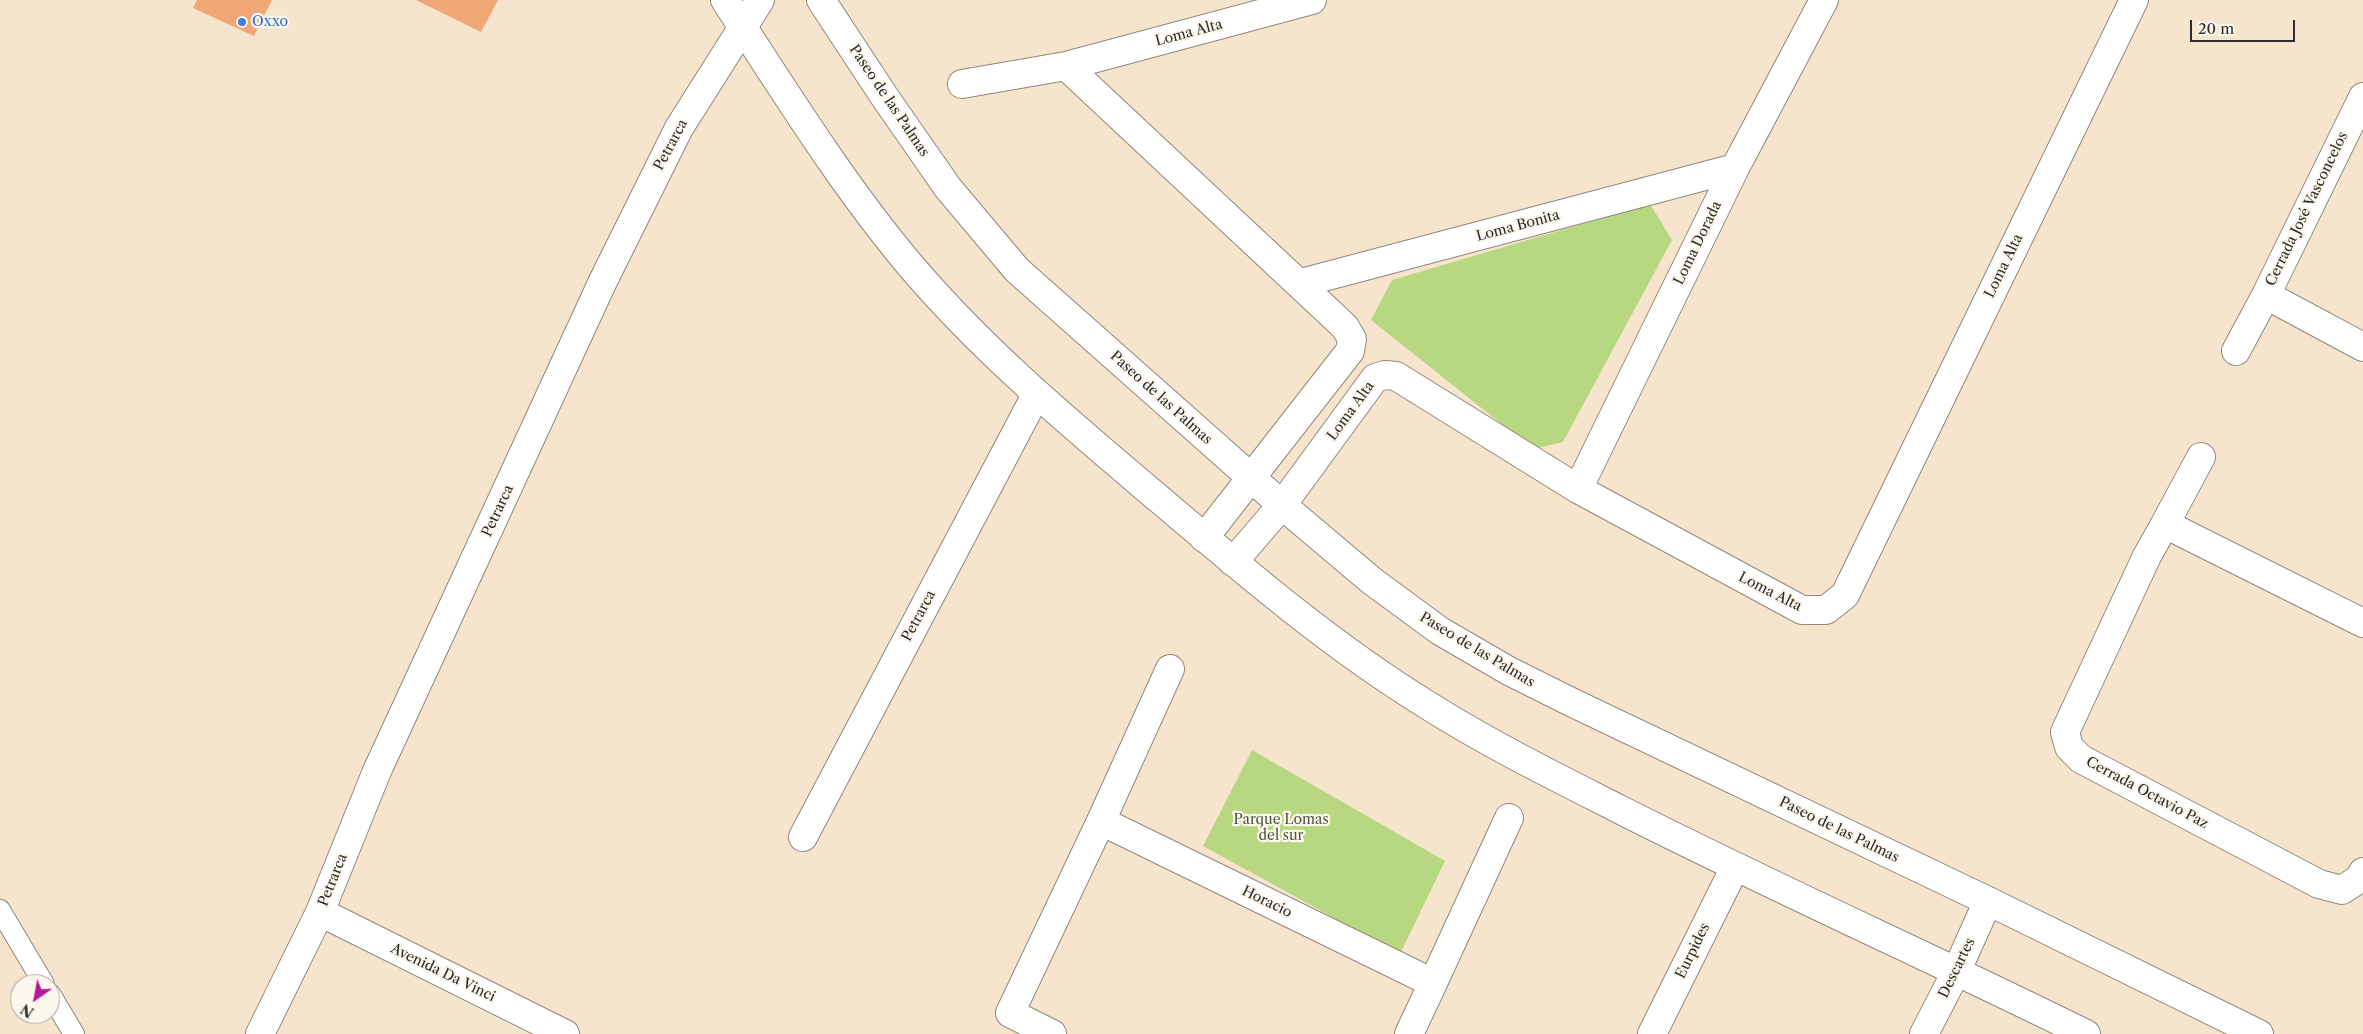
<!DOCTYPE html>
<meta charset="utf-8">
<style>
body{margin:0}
#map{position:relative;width:2363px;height:1034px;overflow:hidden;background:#f6e4cd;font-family:"Libre Caslon Text",serif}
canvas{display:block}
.north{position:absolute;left:10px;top:974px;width:50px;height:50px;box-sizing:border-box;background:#fbf7ec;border:1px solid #a8a59f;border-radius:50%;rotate:213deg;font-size:14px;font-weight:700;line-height:20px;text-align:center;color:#2b2b2b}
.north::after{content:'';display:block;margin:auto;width:18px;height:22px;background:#b5179e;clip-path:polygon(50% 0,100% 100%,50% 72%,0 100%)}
.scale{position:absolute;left:2190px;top:20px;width:105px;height:22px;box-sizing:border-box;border:2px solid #2b2b2b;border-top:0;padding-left:6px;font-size:15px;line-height:18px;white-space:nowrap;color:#2b2b2b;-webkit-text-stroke:4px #fbf7ec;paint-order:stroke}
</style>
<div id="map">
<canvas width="2363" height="1034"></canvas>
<div class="north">N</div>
<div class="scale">20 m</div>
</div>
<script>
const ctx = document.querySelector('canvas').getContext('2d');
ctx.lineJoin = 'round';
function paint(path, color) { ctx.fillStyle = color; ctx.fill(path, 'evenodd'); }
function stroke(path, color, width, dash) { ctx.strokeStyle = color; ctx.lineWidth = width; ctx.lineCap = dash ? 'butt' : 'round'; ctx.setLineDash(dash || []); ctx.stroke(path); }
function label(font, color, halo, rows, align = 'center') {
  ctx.font = font + ' "Libre Caslon Text",serif'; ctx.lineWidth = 4.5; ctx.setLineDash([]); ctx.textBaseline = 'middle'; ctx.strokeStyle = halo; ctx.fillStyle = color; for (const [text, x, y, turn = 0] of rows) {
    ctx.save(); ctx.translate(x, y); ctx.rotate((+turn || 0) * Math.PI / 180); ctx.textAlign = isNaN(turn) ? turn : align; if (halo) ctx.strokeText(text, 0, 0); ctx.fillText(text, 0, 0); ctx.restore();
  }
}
paint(new Path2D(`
 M1650,204L1672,240L1563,442L1533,449L1371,320L1392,280Z
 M1252,750L1445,861L1400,954L1203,846Z`), '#b7d880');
paint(new Path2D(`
 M197,0H272L254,36L193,8Z
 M416,0H498L481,32Z`), '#f0a775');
const service = new Path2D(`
 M0,910L44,984
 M50,994L74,1034`);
const minor = new Path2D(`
 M962,84L1066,66
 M2363,97L2266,295L2363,347
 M1301,283L1735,168
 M2236,351L2266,295
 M1578,489L1735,168L1824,0
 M2165,524L2201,457
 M1204,538L1350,351L1352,339L1345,327L1066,66L1312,0
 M1233,562L1282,505L1375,378L1385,375L1396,376L1578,489L1802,610H1826L1845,595L2134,0
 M2363,623L2165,524L2147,556L2065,732L2069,747L2081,759L2319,884L2342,890L2359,879L2363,872
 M1101,821L1433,983L1409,1034
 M803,837L1036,395
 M320,912L565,1034
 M1433,983L1509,818
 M260,1034L320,912L377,771L603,281L679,128L760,0
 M1052,1034L1010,1013L1101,821L1170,669
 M1652,1034L1735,867
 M1924,1034L1957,970L1988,901`);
const tertiary = new Path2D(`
 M725,0C784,90 841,183 910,265C982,350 1067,421 1152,493C1239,567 1331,646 1429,706C1491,745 1556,777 1621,810C1775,888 1932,958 2086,1034
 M821,0L884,96L948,188L1017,270L1282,505L1372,581L1440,631L1509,671L1569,701L1988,901L2259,1034`);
stroke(service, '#90887c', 22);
stroke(minor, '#90887c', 30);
stroke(tertiary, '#90887c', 30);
stroke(service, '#fff', 20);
stroke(minor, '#fff', 28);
stroke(tertiary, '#fff', 28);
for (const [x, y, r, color] of [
 [242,22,5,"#3f7fe0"]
]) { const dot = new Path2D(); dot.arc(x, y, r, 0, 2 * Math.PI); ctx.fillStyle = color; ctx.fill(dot); stroke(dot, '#fbf7ec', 2); }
label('14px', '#366cbe', '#fbf7ec', [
 ["Oxxo",252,22]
], 'left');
label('14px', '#2b2b2b', '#fbf7ec', [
 ["Loma Alta",1189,33,-15],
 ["Paseo de las Palmas",889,101,56],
 ["Petrarca",671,145,-62],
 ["Cerrada José Vasconcelos",2307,209,-64],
 ["Loma Bonita",1518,226,-15],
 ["Loma Dorada",1698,243,-64],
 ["Loma Alta",2004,266,-64],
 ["Paseo de las Palmas",1161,398,42],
 ["Loma Alta",1351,411,-54],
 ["Petrarca",498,511,-65],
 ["Loma Alta",1770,592,27],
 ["Petrarca",919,616,-62],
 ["Paseo de las Palmas",1477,650,31],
 ["Cerrada Octavio Paz",2147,793,28],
 ["Paseo de las Palmas",1839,830,26],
 ["Petrarca",333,880,-68],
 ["Horacio",1267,902,26],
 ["Eurpides",1693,951,-64],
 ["Descartes",1957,968,-64],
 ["Avenida Da Vinci",443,973,26]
]);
label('14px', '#4e5640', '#fbf7ec', [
 ["Parque Lomas",1281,820],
 ["del sur",1281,836]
]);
</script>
